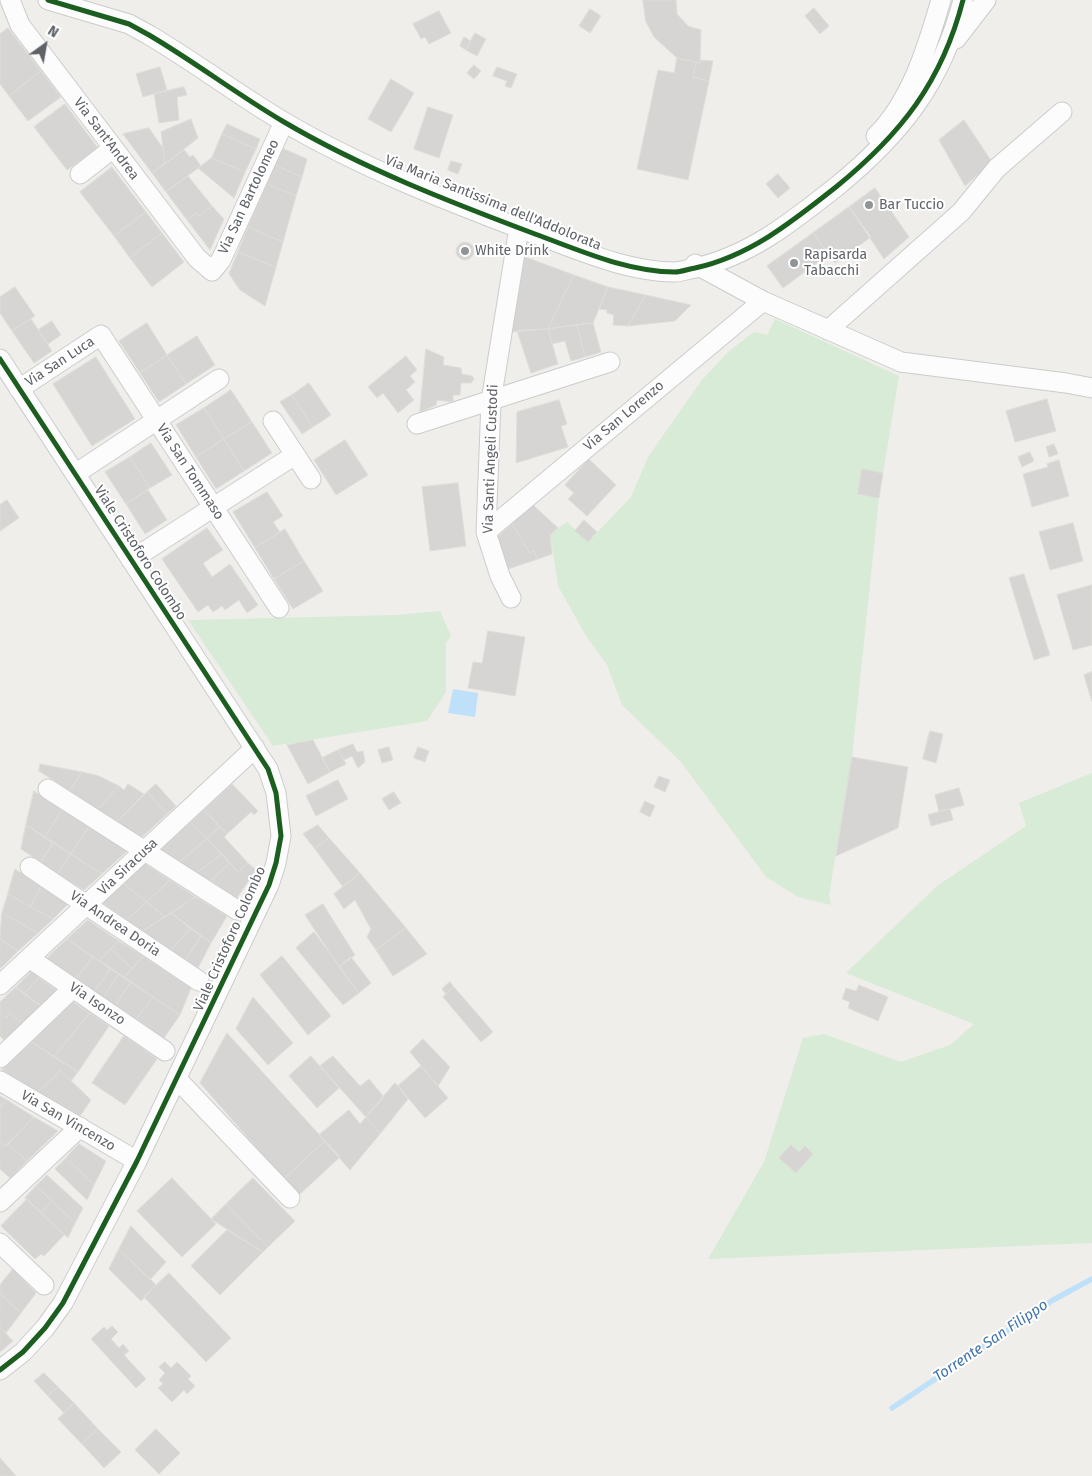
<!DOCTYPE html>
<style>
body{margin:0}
#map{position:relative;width:1092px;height:1476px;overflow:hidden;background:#efeeea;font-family:"Fira Sans",sans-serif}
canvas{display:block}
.north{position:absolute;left:20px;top:20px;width:50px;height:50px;-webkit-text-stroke:4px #fff;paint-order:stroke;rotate:32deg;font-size:14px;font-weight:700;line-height:20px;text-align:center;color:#5f6368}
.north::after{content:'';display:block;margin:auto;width:18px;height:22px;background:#5f6368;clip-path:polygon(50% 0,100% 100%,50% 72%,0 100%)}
</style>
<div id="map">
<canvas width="1092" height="1476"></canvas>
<div class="north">N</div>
</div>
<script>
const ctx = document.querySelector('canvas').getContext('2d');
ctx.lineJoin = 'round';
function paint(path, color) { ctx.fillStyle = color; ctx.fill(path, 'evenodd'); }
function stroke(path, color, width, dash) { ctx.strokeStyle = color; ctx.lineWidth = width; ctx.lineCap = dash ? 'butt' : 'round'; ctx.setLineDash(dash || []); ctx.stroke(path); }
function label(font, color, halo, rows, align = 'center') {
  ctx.font = font + ' "Fira Sans",sans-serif'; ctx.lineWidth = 4; ctx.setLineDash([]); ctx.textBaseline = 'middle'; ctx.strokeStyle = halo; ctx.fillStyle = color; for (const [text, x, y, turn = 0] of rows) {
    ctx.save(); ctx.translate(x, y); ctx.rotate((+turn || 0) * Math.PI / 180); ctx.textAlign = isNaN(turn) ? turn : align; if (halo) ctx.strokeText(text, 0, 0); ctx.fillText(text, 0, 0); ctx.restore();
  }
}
paint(new Path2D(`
 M775,319L899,376L879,498L852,757L829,895L831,905L798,897L766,877L681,762L622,705L607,665L586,636L558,586L550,534L567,522L588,542L631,497L648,457L701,381L729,351L754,332L767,335Z
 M440,611L451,636L446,643V692L427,721L273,746L188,620L396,615Z
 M1092,773V1243L708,1259L764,1162L803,1038L824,1034L901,1062L950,1045L974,1024L846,973L937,886L1026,826L1019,803Z`), '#d8ebd6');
paint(new Path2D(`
 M453,689L478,693L475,717L448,713Z`), '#bfe0f9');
stroke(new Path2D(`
 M892,1408L1053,1300L1092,1279`), '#bfe0f9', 5.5);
const building = new Path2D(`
 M643,0H676L677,14L688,26L701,30L700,63L677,58L654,37L646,22Z
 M814,8L829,26L820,34L805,16Z
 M590,9L601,16L590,33L579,26Z
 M439,11L451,33L429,44L425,37L421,39L413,24Z
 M8,28L41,71L9,96L0,84V34Z
 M475,33L486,39L477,56L466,50Z
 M464,37L471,41L466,50L460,46Z
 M677,58L696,62L693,77L709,81L688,180L637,169L658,70L674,73Z
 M700,60L713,61L709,81L693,77L696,62L700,63Z
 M474,65L481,71L474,79L467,73Z
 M160,67L167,90L143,97L136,74Z
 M497,67L517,74L511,88L505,86L507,81L493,76Z
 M41,71L61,97L28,121L9,96Z
 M391,79L414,93L391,132L368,119Z
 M184,87L187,95L177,97L179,120L159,123L154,94Z
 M65,104L98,148L67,170L34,127Z
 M428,107L453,115L439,158L414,149Z
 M191,119L198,138L165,164L161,132Z
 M964,120L992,162L965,186L939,140Z
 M227,124L260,139L256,149L222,134Z
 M149,128L163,148L165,164L152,173L123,134Z
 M222,134L256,149L245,172L212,158Z
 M282,148L307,159L302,177L275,165Z
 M184,150L190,157L193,155L201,166L166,192L152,173Z
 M212,158L245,172L234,198L198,168Z
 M451,161L462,164L458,174L448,170Z
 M275,165L302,177L296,196L267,184Z
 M112,167L146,212L114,236L80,192Z
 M778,174L790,188L778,198L766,184Z
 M188,176L212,206L199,216L196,213L187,220L166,192Z
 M267,184L296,196L283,242L248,227Z
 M875,188L909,237L884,259L849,207Z
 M212,206L224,219L210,250L187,220L196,213L199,216Z
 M849,207L871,237L835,263L813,233Z
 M146,212L162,233L130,258L114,236Z
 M248,227L283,242L276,267L238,252Z
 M162,233L184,262L152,287L130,258Z
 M813,233L829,254L783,288L767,266Z
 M456 251a9 9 0 1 1 18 0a9 9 0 1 1-18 0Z
 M238,252L276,267L265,306L240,290L229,274Z
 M525,257L574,275L548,329L512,332Z
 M574,275L608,287L593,323L548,329Z
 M15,287L35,316L12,331L0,313V297Z
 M608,287L646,295L628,326L613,325L614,315L607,313V310L599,309Z
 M646,295L691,305L675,321L628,326Z
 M31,319L52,351L34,363L12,331Z
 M52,321L61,335L48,344L38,330Z
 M147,323L167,355L140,373L119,341Z
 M593,323L601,352L585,357L577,325Z
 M577,325L585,357L571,361L565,341L552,344L548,329Z
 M548,329L558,364L531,373L517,331Z
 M197,336L215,365L186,384L167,355Z
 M426,349L444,357L443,365L461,368L462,374L472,376L474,379L471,383H461L460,395H453V402L437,400L436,405L420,412Z
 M167,355L186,384L159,402L140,373Z
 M406,356L417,370L410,376L415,382L406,390L414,400L398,413L383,393L377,398L368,387Z
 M96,357L135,419L92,446L53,384Z
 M309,383L331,415L313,427L292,395Z
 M231,390L252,422L224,439L204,408Z
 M292,395L313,427L302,434L280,402Z
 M1047,399L1056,431L1015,442L1006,411Z
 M559,400L567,424L561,426L568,447L516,463L517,412Z
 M204,408L224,439L196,457L176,425Z
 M252,422L272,453L244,471L224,439Z
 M224,439L244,471L216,489L196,457Z
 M345,440L368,475L336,495L314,460Z
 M151,443L172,475L150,488L130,457Z
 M1054,444L1058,454L1049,457L1046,447Z
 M1030,452L1034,461L1022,467L1018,457Z
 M130,457L150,488L126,504L105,472Z
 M589,459L616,485L587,516L568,499L574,493L565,485Z
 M1059,460L1069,496L1032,507L1023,474L1048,467L1047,464Z
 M862,469L883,473L879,498L858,494Z
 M458,483L466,546L430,551L422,487Z
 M148,490L167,520L145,534L126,504Z
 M267,492L283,516L273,522L280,532L255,548L233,512Z
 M7,500L19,518L0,531V505Z
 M532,504L558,528L550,535L552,554L538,559L534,551L530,553L512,524Z
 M584,520L597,532L588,542L575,531Z
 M1073,523L1083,561L1050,570L1039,532Z
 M512,524L530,553L534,551L538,559L508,569L497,538Z
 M207,528L223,550L203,563L212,577L230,564L258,605L247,613L239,600L225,610L222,606L213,612L208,605L198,612L162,559Z
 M285,529L304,561L274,579L255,548Z
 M304,561L323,591L293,609L274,579Z
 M1024,574L1050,655L1034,660L1009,578Z
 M1092,585V645L1073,650L1057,595Z
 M488,631L525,637L515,696L468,688L473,662L482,663Z
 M1092,672V702L1084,675Z
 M930,731L943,734L936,763L923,759Z
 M313,740L330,772L308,784L287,745Z
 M353,744L357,752L363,751L365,762L358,768L352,756L344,760L338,750Z
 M389,747L393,760L382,763L378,750Z
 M418,747L429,751L425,762L414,758Z
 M338,750L346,764L330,772L322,758Z
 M852,757L908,767L898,828L836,856Z
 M40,764L82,772L70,791L39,771Z
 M82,772L99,776L119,786L98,809L70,791Z
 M659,776L670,780L665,792L654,787Z
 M338,780L348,799L316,816L306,796Z
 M128,784L144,794L117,822L98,809L119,786L124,790Z
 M156,784L176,806L167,814L147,792Z
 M232,784L258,811L254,815L251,812L227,834L204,810Z
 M959,788L964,805L939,812L935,795Z
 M34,791L62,810L45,837L26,825Z
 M147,792L167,814L142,837L117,822Z
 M394,792L401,803L389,810L382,799Z
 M645,801L655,806L650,817L640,812Z
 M950,809L953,820L931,826L928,815Z
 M62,810L89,827L71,854L45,837Z
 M204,810L220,827L207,839L191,822Z
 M191,822L207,839L180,862L161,850Z
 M26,825L53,843L41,862L21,849Z
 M318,825L329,838L315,849L303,834Z
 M89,827L127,851L102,874L71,854Z
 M220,827L227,834L224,837L248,863L238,872L207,839Z
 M329,838L360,873L343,887L315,849Z
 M207,839L222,854L197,873L180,862Z
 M53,843L71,854L58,874L41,862Z
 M71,854L102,874L84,890L58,874Z
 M222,854L230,863L211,881L197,873Z
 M230,863L238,872L248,863L256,870L237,898L211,881Z
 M145,864L170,880L147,902L124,884Z
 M15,869L41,886L31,907L8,894Z
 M360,873L406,928L376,950L367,937L371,929L355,900L344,909L334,894Z
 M170,880L196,897L165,917L147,902Z
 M124,884L147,902L127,920L103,903Z
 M41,886L68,904L53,919L31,907Z
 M8,894L31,907L53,919L38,933L2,913Z
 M196,897L227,916L211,943L171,913Z
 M147,902L165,917L143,931L127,920Z
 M323,904L355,955L339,967L305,915Z
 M2,913L38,933L18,951L0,939Z
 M171,913L191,929L171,950L143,931Z
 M88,920L119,941L99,961L67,939Z
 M406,928L427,954L393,976L376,950Z
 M191,929L201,936L186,960L171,950Z
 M314,932L359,993L343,1005L296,948Z
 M201,936L211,943L198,968L186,960Z
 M0,939L18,951L1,968H0Z
 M67,939L93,957L77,978L47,958Z
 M119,941L143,956L132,969L111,949Z
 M111,949L132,969L124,978L99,961Z
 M143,956L191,988L180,1015L124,978Z
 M282,956L331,1016L308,1035L260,975Z
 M93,957L111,968L95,991L77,978Z
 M351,957L371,983L359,993L339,967Z
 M111,968L119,974L104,997L95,991Z
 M31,972L39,978L24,994L16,987Z
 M119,974L131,982L116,1005L104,997Z
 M39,978L57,991L41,1006L24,994Z
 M131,982L153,997L137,1019L116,1005Z
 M450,982L454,987L446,994L442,989Z
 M859,985L888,997L878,1021L848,1008L850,1002L842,999L846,988L856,991Z
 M16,987L41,1006L22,1024L11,1013L6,1018L0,1012V1002Z
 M454,987L493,1032L481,1042L443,997Z
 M153,997L180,1015L164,1038L137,1019Z
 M253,997L293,1043L268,1065L236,1029Z
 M73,1002L90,1013L54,1057L32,1042Z
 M0,1012L6,1018L11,1013L22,1024L5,1041L0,1036Z
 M90,1013L109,1026L78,1072L54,1057Z
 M227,1033L325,1141L284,1179L200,1083Z
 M124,1036L157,1059L125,1105L92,1083Z
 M423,1039L450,1067L438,1086L410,1052Z
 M32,1042L78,1072L71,1081L61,1071L38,1092L2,1070Z
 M311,1056L339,1088L317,1108L289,1076Z
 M333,1056L360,1086L369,1079L384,1097L366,1117L320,1066Z
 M421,1066L448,1098L425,1118L398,1086Z
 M61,1071L91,1100L80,1116L38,1092Z
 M395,1083L408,1099L380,1134L366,1117Z
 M0,1096L7,1100L0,1107Z
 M7,1100L34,1117L5,1146L0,1142V1107Z
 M349,1110L360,1124L366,1117L380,1134L350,1170L319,1135Z
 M34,1117L58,1131L27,1161L8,1144Z
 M325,1141L340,1157L299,1195L284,1179Z
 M0,1142L5,1146L8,1144L27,1161L10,1178L0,1169Z
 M79,1144L106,1161L94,1185L66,1158Z
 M791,1145L799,1152L805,1146L813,1154L796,1173L779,1158Z
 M66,1158L94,1185L87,1200L55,1169Z
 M47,1175L83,1208L75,1223L36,1186Z
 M172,1178L216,1224L182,1257L137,1211Z
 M253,1178L295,1221L268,1247L226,1204Z
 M36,1186L52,1201L41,1213L25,1198Z
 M27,1199L64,1235L44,1256L41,1254L35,1259L1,1226Z
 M52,1201L75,1223L68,1238L41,1213Z
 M226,1204L268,1247L263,1252L211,1219Z
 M131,1226L166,1262L150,1280L119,1249Z
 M227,1230L263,1252L220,1295L191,1266Z
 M119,1249L156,1285L141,1301L109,1269Z
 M13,1269L36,1293L21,1313L0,1293V1285Z
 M169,1273L231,1338L206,1362L144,1297Z
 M0,1293L21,1313L6,1333L0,1327Z
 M112,1326L118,1332L111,1339L119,1348L123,1344L129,1351L124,1355L146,1379L136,1388L91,1339L104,1327L107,1330Z
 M0,1327L13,1341L0,1352Z
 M165,1362L171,1368L177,1362L191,1376L188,1379L195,1386L187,1394L184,1390L172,1402L158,1388L163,1384L159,1380L165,1373L159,1367Z
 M44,1373L58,1387L48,1396L34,1381Z
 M58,1387L74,1403L64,1413L48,1396Z
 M74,1403L98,1429L82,1444L58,1419Z
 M98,1429L121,1452L104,1468L82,1444Z
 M156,1429L180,1453L159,1474L135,1450Z
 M0,1458L16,1476H0Z`);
paint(building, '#d6d5d3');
stroke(building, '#deddd9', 1);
const minor = new Path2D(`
 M10,0L20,25L197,258L212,271L221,260L284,122
 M48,0L129,24L149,35C195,62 238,95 284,122C362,168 450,202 535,234C579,250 627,272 675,272C681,272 688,269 695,268C750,256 793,221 836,187C901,134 942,82 963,0
 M956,39L986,0
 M876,136C912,100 927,47 941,0
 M80,174L112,149
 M695,264L763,301L901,362L1066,383L1092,388
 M828,330L961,212L997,168L1062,112
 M0,359L268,769L276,793L281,836L276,863L269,885L137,1161L63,1303L45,1328L23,1352L0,1370
 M19,389L101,335L279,608
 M273,421L311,479
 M417,424L610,362
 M75,474L219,379
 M486,532L763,301
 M131,560L295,455
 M511,598L500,576L486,532L491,401L519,228
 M48,789L237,910
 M30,867L199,981
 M29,958L165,1051
 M0,985L255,748
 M0,1058L73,988
 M177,1079L290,1198
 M0,1081L137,1161
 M0,1202L80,1127
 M0,1243L44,1285`);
stroke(minor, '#cbcccc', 21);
stroke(minor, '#fdfcfc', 19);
stroke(new Path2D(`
 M48,0L129,24L149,35C195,62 238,95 284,122C362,168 450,202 535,234C579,250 627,272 675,272C681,272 688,269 695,268C750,256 793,221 836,187C901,134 942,82 963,0
 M0,359L268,769L276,793L281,836L276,863L269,885L137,1161L63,1303L45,1328L23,1352L0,1370`), '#1b5e20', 5);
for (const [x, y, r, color] of [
 [869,205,5,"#919496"],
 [465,251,5,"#919496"],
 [794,263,5,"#919496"]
]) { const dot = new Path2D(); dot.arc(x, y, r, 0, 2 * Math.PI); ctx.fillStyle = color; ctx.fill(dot); stroke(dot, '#fff', 2); }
label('14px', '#5f6368', '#fff', [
 ["Via Sant'Andrea",106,139,53],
 ["Via San Bartolomeo",249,197,-65],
 ["Via Maria Santissima dell'Addolorata",493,203,22],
 ["Via San Luca",60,362,-33],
 ["Via San Lorenzo",624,416,-40],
 ["Via Santi Angeli Custodi",491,459,-88],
 ["Via San Tommaso",190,472,57],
 ["Viale Cristoforo Colombo",140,553,57],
 ["Via Siracusa",128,867,-43],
 ["Via Andrea Doria",115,924,34],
 ["Viale Cristoforo Colombo",230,939,-66],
 ["Via Isonzo",97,1004,34],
 ["Via San Vincenzo",68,1121,30]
]);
label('14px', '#5f6368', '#fff', [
 ["Bar Tuccio",879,205],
 ["White Drink",475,251],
 ["Rapisarda",804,255],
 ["Tabacchi",804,271]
], 'left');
label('italic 15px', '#4174aa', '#fff', [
 ["Torrente San Filippo",991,1341,-34]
]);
</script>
